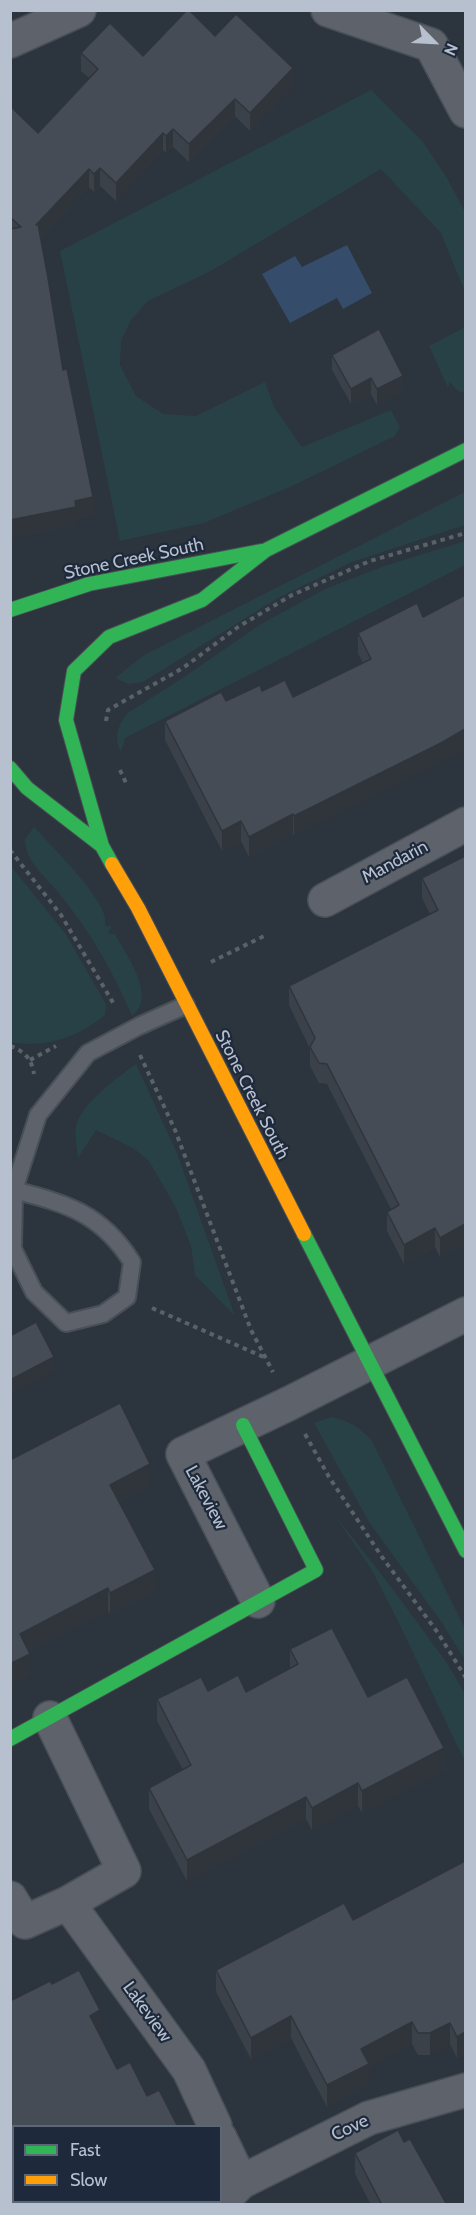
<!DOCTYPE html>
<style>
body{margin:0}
#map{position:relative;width:476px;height:2215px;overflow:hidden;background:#2c343e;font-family:Cabin,sans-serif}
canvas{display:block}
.frame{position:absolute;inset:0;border:12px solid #b7c0cf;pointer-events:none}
.legend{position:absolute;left:12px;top:2125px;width:210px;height:78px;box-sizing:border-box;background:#1e2a3b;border:2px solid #5b6676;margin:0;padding:8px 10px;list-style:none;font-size:18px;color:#b7c0cf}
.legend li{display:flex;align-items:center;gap:12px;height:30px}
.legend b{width:30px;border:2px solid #5b6676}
.north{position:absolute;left:404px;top:12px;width:60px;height:60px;-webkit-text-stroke:4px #1e2a3b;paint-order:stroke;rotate:114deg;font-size:16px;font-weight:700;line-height:24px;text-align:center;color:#b7c0cf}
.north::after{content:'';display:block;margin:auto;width:21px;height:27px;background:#b7c0cf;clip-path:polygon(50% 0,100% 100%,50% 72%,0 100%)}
</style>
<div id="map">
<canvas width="476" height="2215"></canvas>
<div class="frame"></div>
<ul class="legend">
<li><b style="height:8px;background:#30b455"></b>Fast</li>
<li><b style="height:8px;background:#ff9f0a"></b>Slow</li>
</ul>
<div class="north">N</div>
</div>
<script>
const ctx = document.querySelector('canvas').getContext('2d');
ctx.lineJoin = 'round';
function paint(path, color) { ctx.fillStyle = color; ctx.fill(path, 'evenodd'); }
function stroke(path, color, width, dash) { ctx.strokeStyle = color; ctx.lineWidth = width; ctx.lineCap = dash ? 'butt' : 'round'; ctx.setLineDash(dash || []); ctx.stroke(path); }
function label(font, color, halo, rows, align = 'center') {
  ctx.font = font + ' Cabin,sans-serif'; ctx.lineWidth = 4.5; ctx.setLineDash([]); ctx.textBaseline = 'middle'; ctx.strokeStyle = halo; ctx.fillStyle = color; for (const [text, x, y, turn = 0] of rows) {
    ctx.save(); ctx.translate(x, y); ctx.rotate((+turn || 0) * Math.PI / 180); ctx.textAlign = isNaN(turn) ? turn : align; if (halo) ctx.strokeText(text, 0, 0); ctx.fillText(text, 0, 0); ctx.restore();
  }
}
paint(new Path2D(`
 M371,90L423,142L447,178L465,212V292L441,233L381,169L209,272L148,301L131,320L121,341L120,365L136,396L163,414L196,416L265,382L274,407L302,447L391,410L400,427L395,436L290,487L204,523L120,541L60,251Z
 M465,327L466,390L463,392L458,391L450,382L448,388L429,346Z
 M465,492V525L352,562L278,598L143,682L129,684L115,678L144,655Z
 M465,541V565L125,738L121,752C113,737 118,724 129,712L184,677L261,624L325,589L384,566Z
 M34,827C49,844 112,904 105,925L107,927L110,925L112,928L108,931L110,934H115C126,954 158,998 132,1016C110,965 86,924 49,882C37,868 25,858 25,839Z
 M11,866L65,933L106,1004L105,1015C79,1037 44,1049 11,1042Z
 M136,1064L177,1153L235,1316L195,1275L191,1246L176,1208L149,1161L133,1148L96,1130L78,1158C77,1146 73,1132 78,1120C86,1101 119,1076 136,1064Z
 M331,1417C350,1421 360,1427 372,1441L465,1629V1660L442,1623L369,1522L314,1423Z
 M333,1513L389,1584L447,1663L465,1694V1762L396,1617L370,1567Z`), '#284146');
paint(new Path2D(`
 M347,245L372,293L343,309L337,298L290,323L262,274L295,256L302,267Z`), '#354c6b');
const lane = new Path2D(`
 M14,1190C67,1204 101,1213 132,1262L127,1297L103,1314L66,1323L34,1292L13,1249L14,1190L38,1115L88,1053L139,1026L186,1005`);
const street = new Path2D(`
 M328,10L431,45L466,111
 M10,41L79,10
 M325,900L466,824
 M258,1601L183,1454L288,1404L466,1314
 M10,1898L25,1922L68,1903L124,1871L50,1718
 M68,1903L189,2070L215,2126
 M220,2138L241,2182
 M219,2204L241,2182L369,2118L466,2090`);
const fast = new Path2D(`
 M10,610L89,584L261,551
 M10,768L27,788L102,846
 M112,864L102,846L66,720L74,671L109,637L202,600L266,550L466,450
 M304,1234L466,1551
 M10,1739L316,1570L243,1425`);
const slow = new Path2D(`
 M112,864L138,908L304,1234`);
stroke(lane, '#494f56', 20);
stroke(street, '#494f56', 36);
stroke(fast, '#494f56', 16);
stroke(slow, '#494f56', 16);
stroke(new Path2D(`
 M106,721L108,710L183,668L238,627L292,595L370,561L466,533
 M120,770L126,783
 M10,850L61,915L115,1006
 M211,962L264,936
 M10,1046C25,1051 32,1060 34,1074
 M140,1055L175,1130L251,1330L273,1372
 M30,1060L56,1046
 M152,1308L266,1358
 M305,1434L329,1477L382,1557L438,1633L466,1678`), '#5a6269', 4, [4.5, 4.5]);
stroke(lane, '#5d626b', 16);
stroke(street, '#5d626b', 33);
stroke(fast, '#30b455', 14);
stroke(slow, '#ff9f0a', 14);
paint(new Path2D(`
 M215,36L293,86L250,131L235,116L189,162L173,147L166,153L163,150L116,201L100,186L94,192L89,187L40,238L63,370L93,515L76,519V525L10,538V106L38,133L89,78L81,71V53L143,56Z
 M332,355L403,391L377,405L371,394L351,404L332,370Z
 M465,595V749L441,762L294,835L293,834L249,857L241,841L222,851L165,740V721L262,691L293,697L363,663L358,653V633L423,617Z
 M465,856V1244L440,1257L435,1247L404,1264L387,1231V1212L391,1209L327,1084L319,1083L310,1066V1049L289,1005V986L430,914L422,898V878Z
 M10,1460L150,1485L119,1502L155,1592L110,1614L108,1610L28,1651L30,1676Z
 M290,1649L368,1697L444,1770L362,1813L358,1805L312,1830L306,1819L187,1881L149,1809V1788L183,1770L157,1721V1699L208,1691L246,1692L290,1668Z
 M465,1861V2054L457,2058L450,2044L430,2055H418L412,2044L369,2067V2085L327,2107L291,2038L251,2059L216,1992V1970L353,1920Z
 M52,1984L100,2032L98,2033L117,2069L147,2096L178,2127H14V2180L10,2174V2001Z
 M404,2142L447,2205H371L355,2174V2153Z`), '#3b4149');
paint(new Path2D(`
 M293,68V86L250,131V113Z
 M235,99V116L189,162V144Z
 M173,129V147L166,153V136Z
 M163,133V150L116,201V183Z
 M100,168V186L94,192V174Z
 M89,169V187L36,242V225Z
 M403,376V391L377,405V389Z
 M371,378V394L351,404V389Z
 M93,497V515L76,519V525L10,538V520L75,501Z
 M465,729V749L441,762L294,835V816Z
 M293,814V834L249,857V837Z
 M241,821V841L222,851V831Z
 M465,1224V1244L440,1257V1238Z
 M435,1228V1247L404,1264V1245Z
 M54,1357V1372L10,1396V1380Z
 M150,1464V1485L110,1507V1485Z
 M155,1570V1592L110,1614V1593Z
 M108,1588V1610L20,1655V1634Z
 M30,1654V1676L10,1686V1664Z
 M444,1748V1770L362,1813V1791Z
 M358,1783V1805L312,1830V1808Z
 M306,1797V1819L187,1881V1860Z
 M100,2010V2032L90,2037V2016Z
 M291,2016V2038L251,2059V2038Z
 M412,2022V2044L369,2067V2085L327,2107V2085L361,2049Z
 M450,2023V2044L430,2055V2033Z
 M465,2032V2054L457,2058V2037Z`), '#30353c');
const building = new Path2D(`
 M187,10H189L215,36L236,14L293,68L250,113L235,99L189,144L173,129L166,136L163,133L116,183L100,168L94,174L89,169L36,225L38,224L48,278L63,370L67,369L93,497L75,501L76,507L10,520V229L21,227L10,217V106L38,133L98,69L81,53L110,23L143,56Z
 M379,329L403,376L377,389L371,378L351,389L332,355Z
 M465,595V729L441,743L294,816L293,814L249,837L241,821L222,831L165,721L221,692L226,701L260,685L262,691L285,680L293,697L371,659L358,633L417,603L423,617Z
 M465,856V1224L440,1238L435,1228L404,1245L387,1212L399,1205L327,1064L319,1063L310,1047L315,1038L289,986L438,910L422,878Z
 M36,1322L54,1357L10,1380V1336Z
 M120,1403L150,1464L110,1485L155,1570L110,1593L108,1588L20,1634L30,1654L10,1664V1460Z
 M332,1628L368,1697L407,1677L444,1748L362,1791L358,1783L312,1808L306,1797L187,1860L149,1788L191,1765L157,1699L201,1677L208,1691L238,1675L246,1692L298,1664L290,1649Z
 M465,1861V2032L457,2037L450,2023L430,2033H418L412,2022L361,2049L369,2064L327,2085L291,2016L251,2038L216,1970L344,1903L353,1920Z
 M79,1970L100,2010L90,2016L117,2069L130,2062L147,2096L159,2090L178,2127H14V2158L10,2152V2001L50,1981L52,1984Z
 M398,2130L404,2142L410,2139L447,2205H382L355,2153Z
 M15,2202H107L109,2205H17Z`);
paint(building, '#454c55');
stroke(building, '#30353c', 1.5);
label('18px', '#b7c0cf', '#1e2a3b', [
 ["Stone Creek South",134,559,-12],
 ["Mandarin",395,862,-28],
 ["Stone Creek South",252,1095,63],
 ["Lakeview",206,1498,62],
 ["Lakeview",147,2012,54],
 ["Cove",350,2128,-25]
]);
</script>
